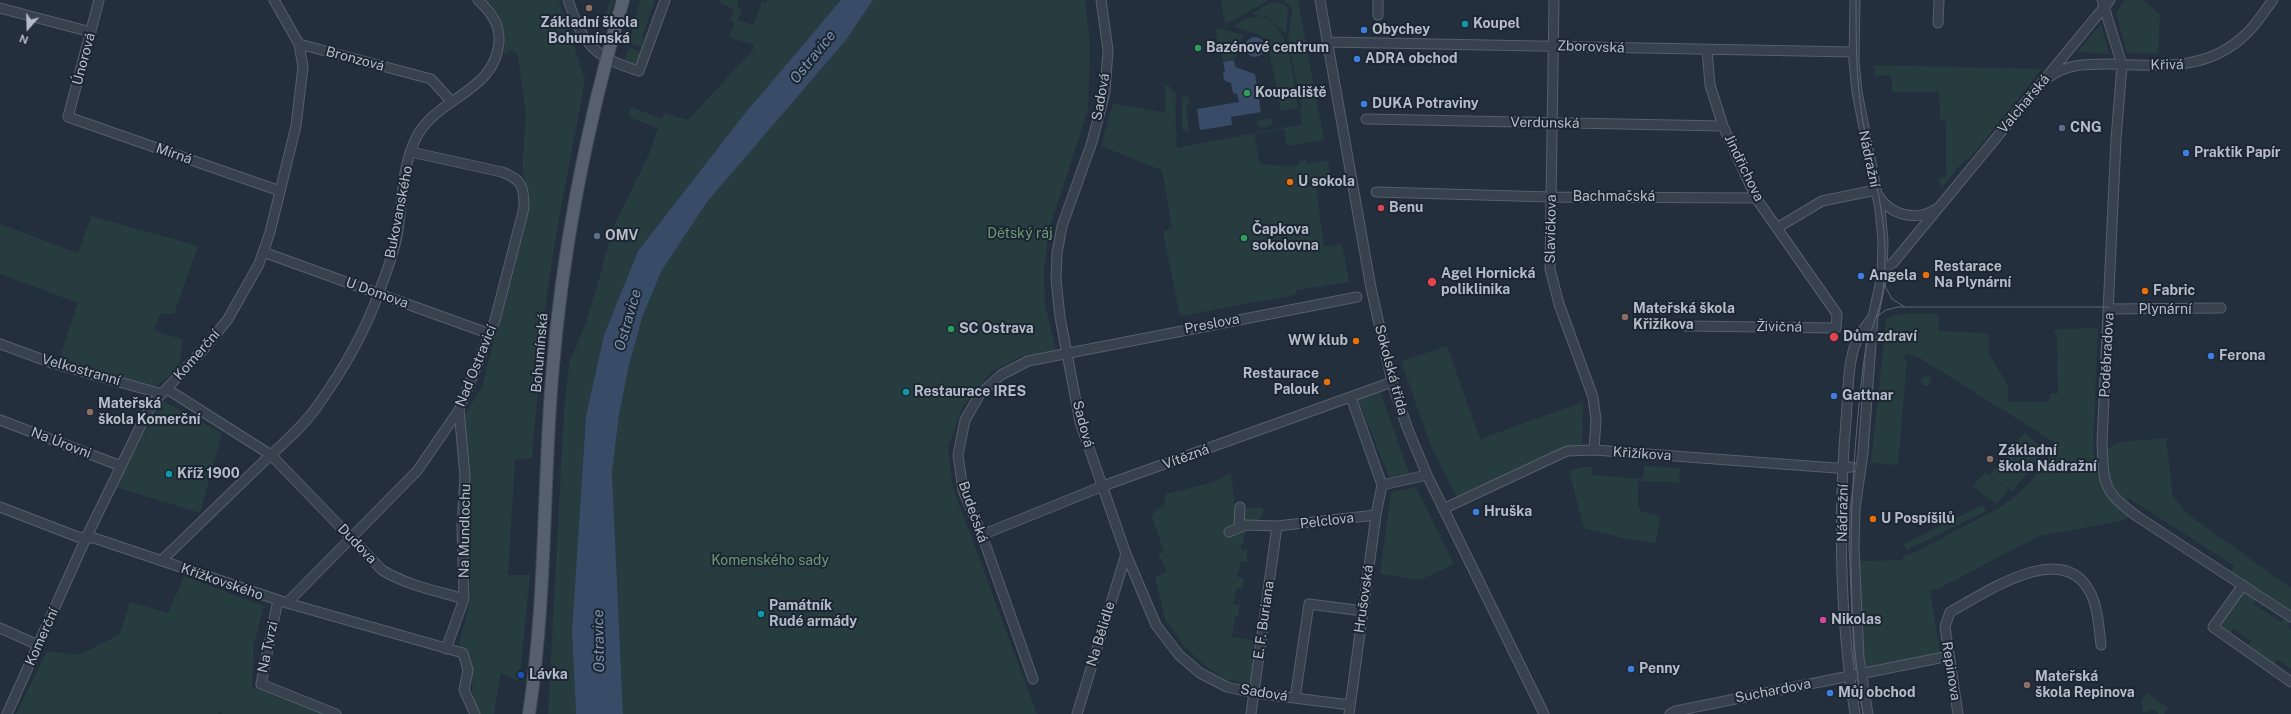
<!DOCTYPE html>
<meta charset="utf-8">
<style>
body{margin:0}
#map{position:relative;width:2291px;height:714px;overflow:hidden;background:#242f3e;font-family:"Public Sans",sans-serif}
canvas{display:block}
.north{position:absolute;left:8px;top:8px;width:40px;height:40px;-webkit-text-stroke:3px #1d2633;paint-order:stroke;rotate:200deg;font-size:11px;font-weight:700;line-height:16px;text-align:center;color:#b4bcc9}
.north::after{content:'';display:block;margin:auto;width:14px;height:18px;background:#b4bcc9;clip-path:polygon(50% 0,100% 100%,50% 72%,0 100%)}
</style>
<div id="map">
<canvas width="2291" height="714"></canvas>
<div class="north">N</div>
</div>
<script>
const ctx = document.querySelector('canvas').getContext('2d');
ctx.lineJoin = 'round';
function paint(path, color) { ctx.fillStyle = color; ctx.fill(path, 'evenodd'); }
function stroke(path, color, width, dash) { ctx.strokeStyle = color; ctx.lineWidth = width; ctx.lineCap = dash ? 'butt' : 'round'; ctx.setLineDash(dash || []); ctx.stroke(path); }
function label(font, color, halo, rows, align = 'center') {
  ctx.font = font + ' "Public Sans",sans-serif'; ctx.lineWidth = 4; ctx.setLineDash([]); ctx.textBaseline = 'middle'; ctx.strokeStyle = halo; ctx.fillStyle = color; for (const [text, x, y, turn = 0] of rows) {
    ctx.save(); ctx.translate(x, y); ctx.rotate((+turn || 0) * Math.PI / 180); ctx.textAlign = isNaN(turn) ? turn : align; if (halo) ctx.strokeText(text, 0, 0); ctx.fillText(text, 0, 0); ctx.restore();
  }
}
paint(new Path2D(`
 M487,0H559L585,80L556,235L545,309L532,458L515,460L508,575H530L519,682L501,673L494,714H481L473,699L471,660L459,645L471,598L467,527L469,475L464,416L482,387L528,207L529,193L522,169L526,114L518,57L517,53L510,50L504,55C507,35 503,14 487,0Z
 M610,0H614L605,28L602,27Z
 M640,0H655L642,37L644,38L642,45L645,46L644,48L629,43Z
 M721,0H738L737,7L742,10L738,20L753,25L762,1L766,3L767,0H841L742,117L638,251L604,335L586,416L572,631L576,714H548L564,412L569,364L588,317L614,226L649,154L658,128L631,118L628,114L631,107L662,119L664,113L688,120L752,51L754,45L729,37L735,22L730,20L734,9L720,3Z
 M873,0H1085L1090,44L1088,110L1050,226L1044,269L1045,304L1056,351L1022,356L991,372L963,406L948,447L953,488L1037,714H623L612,473L619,415L629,365L643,315L662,270L707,202L846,40Z
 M1221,0H1269L1225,25Z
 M1282,0H1298L1324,140L1287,146L1284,129L1254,134L1260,164C1273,165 1285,167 1299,165L1298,161L1306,160L1307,164L1328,160L1332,183L1316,186L1324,247L1342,244L1349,282L1297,290L1295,295L1180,316L1163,232L1172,228L1164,180L1161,170L1101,146L1113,103L1165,113V86L1168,85L1176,95C1175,114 1176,129 1177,148L1302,124L1300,110L1302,109L1288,39L1292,9L1289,5Z
 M2125,0H2142L2160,14L2158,54L2127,53L2116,13Z
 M1271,2L1284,4L1288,9L1286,34L1267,17L1252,14Z
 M1260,16C1292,24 1293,81 1298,108L1281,111L1267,40L1259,34L1234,27L1246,18Z
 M2101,24L2109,54L2077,52Z
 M1218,28L1243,35L1235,59L1223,61L1215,31Z
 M629,47L642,52L635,64L624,62Z
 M1874,65L2042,69L1975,152L1960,165L1941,189L1939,178L1946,176V121L1940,120L1939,92H1892L1891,75L1875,76Z
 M1188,95L1190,104L1186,105L1189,132L1182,130V98Z
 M1274,118L1271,125L1266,128L1259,127L1255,121Z
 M91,216L198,246L174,314H160L153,330L183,340L179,368L154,388L59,360L78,303L0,274V224L78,253Z
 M1918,313L1938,314L1939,331L1985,333L1989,336V354L2008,385V401L2049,402L2050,394H2058L2057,334H2053L2057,329L2098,328L2093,450L2103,489L2115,505L2129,517L2121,521L2039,536L1940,588L1930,590L1941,658L1865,672L1860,561L1902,560L1904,556C1920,551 1936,541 1951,533C2004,506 2026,498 2057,444L1920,358L1907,354L1902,357L1907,360L1898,465L1871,463L1886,320L1894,315Z
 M1447,346L1480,439L1583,402L1582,446H1567L1457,498L1430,444L1401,361Z
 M1921 381a5 5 0 1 1 10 0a5 5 0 1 1-10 0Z
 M1380,391L1409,473L1389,477L1358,399Z
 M162,400L222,433L200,513L116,487Z
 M2024,433L2045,450L2012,492L1990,475Z
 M2166,438L2173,497L2189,515L2291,588V614L2282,605L2231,572L2234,566L2129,498L2125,503C2108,489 2108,470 2107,449L2119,442Z
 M1644,466L1680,468L1679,483L1638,481V505L1641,511L1660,516L1656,543L1626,539L1584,528L1569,471L1584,467H1593L1592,475L1643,479Z
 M1985,472L2008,490L1996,504L1973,486Z
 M1231,473L1235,508H1263V515L1245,533L1243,544L1241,545V550H1248L1246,562L1241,561L1239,572H1238L1237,577L1244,578L1242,589L1237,588L1233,604L1240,605L1238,617L1235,616L1232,637L1257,641L1251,685L1225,679L1204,665L1185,647L1165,619L1155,577L1167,572L1158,554L1164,552L1152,517L1156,509L1163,507L1166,494L1214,482Z
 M1416,487L1454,564L1420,580L1380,574L1391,492Z
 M1983,505L1986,511L1907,550L1904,544Z
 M184,576L264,606L254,643L252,687L320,714H223L219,712L217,714H16L47,651L79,655L120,634L130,602L168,613Z
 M2245,592L2257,598L2254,604L2281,622L2285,617L2291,621L2288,627L2291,630V669L2278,659L2274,665L2248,646L2251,641L2234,629L2230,634L2222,627L2221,621L2241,593Z
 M2147,693L2168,708L2164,714H2159L2153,710L2143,713L2141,701Z`), '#263c3f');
paint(new Path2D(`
 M841,0H873L846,40L707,202L662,270L643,315L629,365L619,415L612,473L623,714H576L572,631L586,416L604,335L638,251L742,117Z
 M1245 47a10 10 0 1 1 20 0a10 10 0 1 1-20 0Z
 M1234,60L1235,67L1255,74L1261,112L1231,117L1232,125L1200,130L1197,109L1239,102L1237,94L1233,93L1231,83L1224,80L1223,73L1225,72L1223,62Z`), '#394c67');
const minor = new Path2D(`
 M99,0L68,117L280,191
 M568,0C583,44 593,57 639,71L665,0
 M1101,0L1108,50L1105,92L1092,142L1062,226L1057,253L1056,279L1060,317L1080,422L1126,554L1156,625L1179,655L1200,673L1227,687L1254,693L1350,705
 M1320,0L1371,288L1392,382L1407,427L1427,475L1544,714
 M1378,0V15
 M1554,0L1550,269L1559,304L1593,397L1596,420L1594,450
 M1855,0L1854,61L1857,92L1880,209L1883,241L1882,276L1873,317L1863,453L1855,509L1854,547L1859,658L1868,714
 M2102,0L2122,65L2116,139L2102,442C2104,486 2102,490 2138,517L2291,617
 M0,8L91,32
 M1938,23L1939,0
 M1328,42L1854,52
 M299,44L431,79L451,101
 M2049,77C2068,64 2085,64 2108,64C2158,65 2206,73 2246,34C2257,24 2264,11 2273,0
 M1366,119L1723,126
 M1376,192L1551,197L1756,198
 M1878,195C1890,215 1916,222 1936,209
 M1777,228L1822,201L1876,190
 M263,252L490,334
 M1882,269L1893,263L2110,0
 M2109,309L2221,308
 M1685,326L1836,328L1837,314L1756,198L1723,126L1710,85L1707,50
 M0,344L52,363L162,394
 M167,389L271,455L382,570C406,585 437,591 464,599
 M0,420L121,466
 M1382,485L1427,475
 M0,507L78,537L94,538L287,603L463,653L468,670L464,690L475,714
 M1443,509L1567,451L1594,450L1836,468L1852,467
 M1239,527L1240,507
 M1229,532L1246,525L1277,526L1376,515
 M982,535L1103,486L1392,382
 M161,561C193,530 226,498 258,467C278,448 300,430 316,408C341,373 365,333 379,292C386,274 393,255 397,236C403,204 401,168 416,138C436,97 495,93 499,42C500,24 491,12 478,0
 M2243,585L2213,627L2291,682
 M278,600L261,684L336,714
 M287,603L417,471L459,410L495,320L524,208C524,187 523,180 502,172L411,152
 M0,628L38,645
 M446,649L464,599L462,526L465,476L459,410
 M1033,679L982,535L963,490L958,455L965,420L980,394L1001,375L1028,361L1357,297
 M1295,698L1309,604L1363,611
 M7,714L86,538L143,421L153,403L203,350L228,319L259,264L270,232L296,126L303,67L299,44L274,0
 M1077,714L1126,554
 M1251,714L1277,526
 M1349,714L1376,515L1382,485L1351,397
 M1670,714L1676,711L1949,656
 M1855,714C1840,618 1838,518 1846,420C1848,397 1847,371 1854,348C1858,336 1865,327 1873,317
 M1958,714L1945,627L1950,612C1984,594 2062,538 2090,592C2098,607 2099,628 2101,645`);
const major = new Path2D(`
 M529,714C546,603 543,489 552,377C562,250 587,123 623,0`);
stroke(minor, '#565f6c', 11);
stroke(major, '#414a57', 14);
stroke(minor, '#38414e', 9);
stroke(major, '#56606e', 12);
stroke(new Path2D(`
 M1856,0C1856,39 1856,77 1862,116C1870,164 1886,209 1885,258C1885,273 1884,287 1881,301C1876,321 1866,340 1864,360C1850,474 1844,601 1863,714
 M1884,284L1892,299L1905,307
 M1876,317L1886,310L1898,307H2109`), '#5a6575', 1);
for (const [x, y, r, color] of [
 [589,8,4,"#8d6e63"],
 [1465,24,4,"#0f9aa8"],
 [1364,30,4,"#3f7fe0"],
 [1198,48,4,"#2e9e5b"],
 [1357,59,4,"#3f7fe0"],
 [1247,93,4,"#2e9e5b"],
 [1364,104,4,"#3f7fe0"],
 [2062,128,4,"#5c6f8a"],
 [2186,153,4,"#3f7fe0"],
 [1290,182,4,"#e8710a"],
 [1381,208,4,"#e0444e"],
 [597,236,4,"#5c6f8a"],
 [1244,238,4,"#2e9e5b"],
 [1926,275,4,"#e8710a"],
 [1861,276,4,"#3f7fe0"],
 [1432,282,5,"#e0444e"],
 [2145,291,4,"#e8710a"],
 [1625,317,4,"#8d6e63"],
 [951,329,4,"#2e9e5b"],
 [1834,337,5,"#e0444e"],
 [1356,341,4,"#e8710a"],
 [2211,356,4,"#3f7fe0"],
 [1327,382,4,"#e8710a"],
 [906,392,4,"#0f9aa8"],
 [1834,396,4,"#3f7fe0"],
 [90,412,4,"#8d6e63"],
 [1990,459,4,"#8d6e63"],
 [169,474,4,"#0f9aa8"],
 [1476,512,4,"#3f7fe0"],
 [1873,519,4,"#e8710a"],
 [761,614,4,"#0f9aa8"],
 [1823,620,4,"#d1479c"],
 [1631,669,4,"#3f7fe0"],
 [521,675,4,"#1a4fb4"],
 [2027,685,4,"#8d6e63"],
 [1830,693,4,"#3f7fe0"]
]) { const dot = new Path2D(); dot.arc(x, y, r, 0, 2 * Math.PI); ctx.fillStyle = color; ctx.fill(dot); stroke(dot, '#1d2633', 1.5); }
label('bold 14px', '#b4bcc9', '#1d2633', [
 ["Základní škola",589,23,"center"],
 ["Bohumínská",589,39,"center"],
 ["Koupel",1473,24],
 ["Obychey",1372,30],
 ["Bazénové centrum",1206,48],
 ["ADRA obchod",1365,59],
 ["Koupaliště",1255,93],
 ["DUKA Potraviny",1372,104],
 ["CNG",2070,128],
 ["Praktik Papír",2194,153],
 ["U sokola",1298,182],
 ["Benu",1389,208],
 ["Čapkova",1252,230],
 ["sokolovna",1252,246],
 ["OMV",605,236],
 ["Restarace",1934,267],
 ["Na Plynární",1934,283],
 ["Agel Hornická",1441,274],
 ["poliklinika",1441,290],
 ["Angela",1869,276],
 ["Fabric",2153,291],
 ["Mateřská škola",1633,309],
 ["Křižíkova",1633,325],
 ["SC Ostrava",959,329],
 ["Dům zdraví",1843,337],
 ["WW klub",1348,341,"right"],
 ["Ferona",2219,356],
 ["Restaurace",1319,374,"right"],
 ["Palouk",1319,390,"right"],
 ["Restaurace IRES",914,392],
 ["Gattnar",1842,396],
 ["Mateřská",98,404],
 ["škola Komerční",98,420],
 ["Základní",1998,451],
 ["škola Nádražní",1998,467],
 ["Kříž 1900",177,474],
 ["Hruška",1484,512],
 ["U Pospíšilů",1881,519],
 ["Památník",769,606],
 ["Rudé armády",769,622],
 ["Nikolas",1831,620],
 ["Penny",1639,669],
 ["Lávka",529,675],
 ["Mateřská",2035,677],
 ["škola Repinova",2035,693],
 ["Můj obchod",1838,693]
], 'left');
label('14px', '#b4bcc9', '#1d2633', [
 ["Zborovská",1591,47,2],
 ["Únorová",84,59,-75],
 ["Bronzová",355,59,15],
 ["Křivá",2167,65,-1],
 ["Sadová",1101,97,-80],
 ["Valchařská",2024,104,-50],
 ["Verdunská",1545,123,1],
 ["Mírná",174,154,19],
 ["Nádražní",1869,159,78],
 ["Jindřichova",1744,168,64],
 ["Bachmačská",1614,197],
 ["Bukovanského",399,212,-79],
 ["Slavíčkova",1551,229,-89],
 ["U Domova",377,293,20],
 ["Plynární",2165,310],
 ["Preslova",1212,324,-11],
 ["Živičná",1779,327,1],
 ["Bohumínská",540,353,-85],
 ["Komerční",197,355,-49],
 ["Poděbradova",2107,355,-87],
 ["Nad Ostravicí",476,366,-68],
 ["Velkostranní",81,370,16],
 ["Sokolská třída",1391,370,75],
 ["Sadová",1083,424,75],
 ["Na Úrovni",61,443,21],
 ["Křižíkova",1642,454,4],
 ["Vítězná",1186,457,-20],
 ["Budečská",973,512,71],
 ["Nádražní",1843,513,-89],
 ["Pelclova",1327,521,-7],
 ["Na Mundlochu",465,531,-89],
 ["Dudova",357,544,46],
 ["Křížkovského",222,582,19],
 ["Hrušovská",1364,599,-82],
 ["E. F. Buriana",1264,620,-82],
 ["Na Bělidle",1101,634,-73],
 ["Komerční",42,637,-66],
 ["Na Tvrzi",268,647,-78],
 ["Repinova",1951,671,81],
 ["Suchardova",1773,691,-11],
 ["Sadová",1264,693,9]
]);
label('14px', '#6b9a76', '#1d2633', [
 ["Dětský ráj",1020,234],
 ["Komenského sady",770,561]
]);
label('italic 15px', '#7c92b1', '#1d2633', [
 ["Ostravice",813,57,-51],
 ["Ostravice",628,320,-74],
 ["Ostravice",599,641,-91]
]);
</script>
